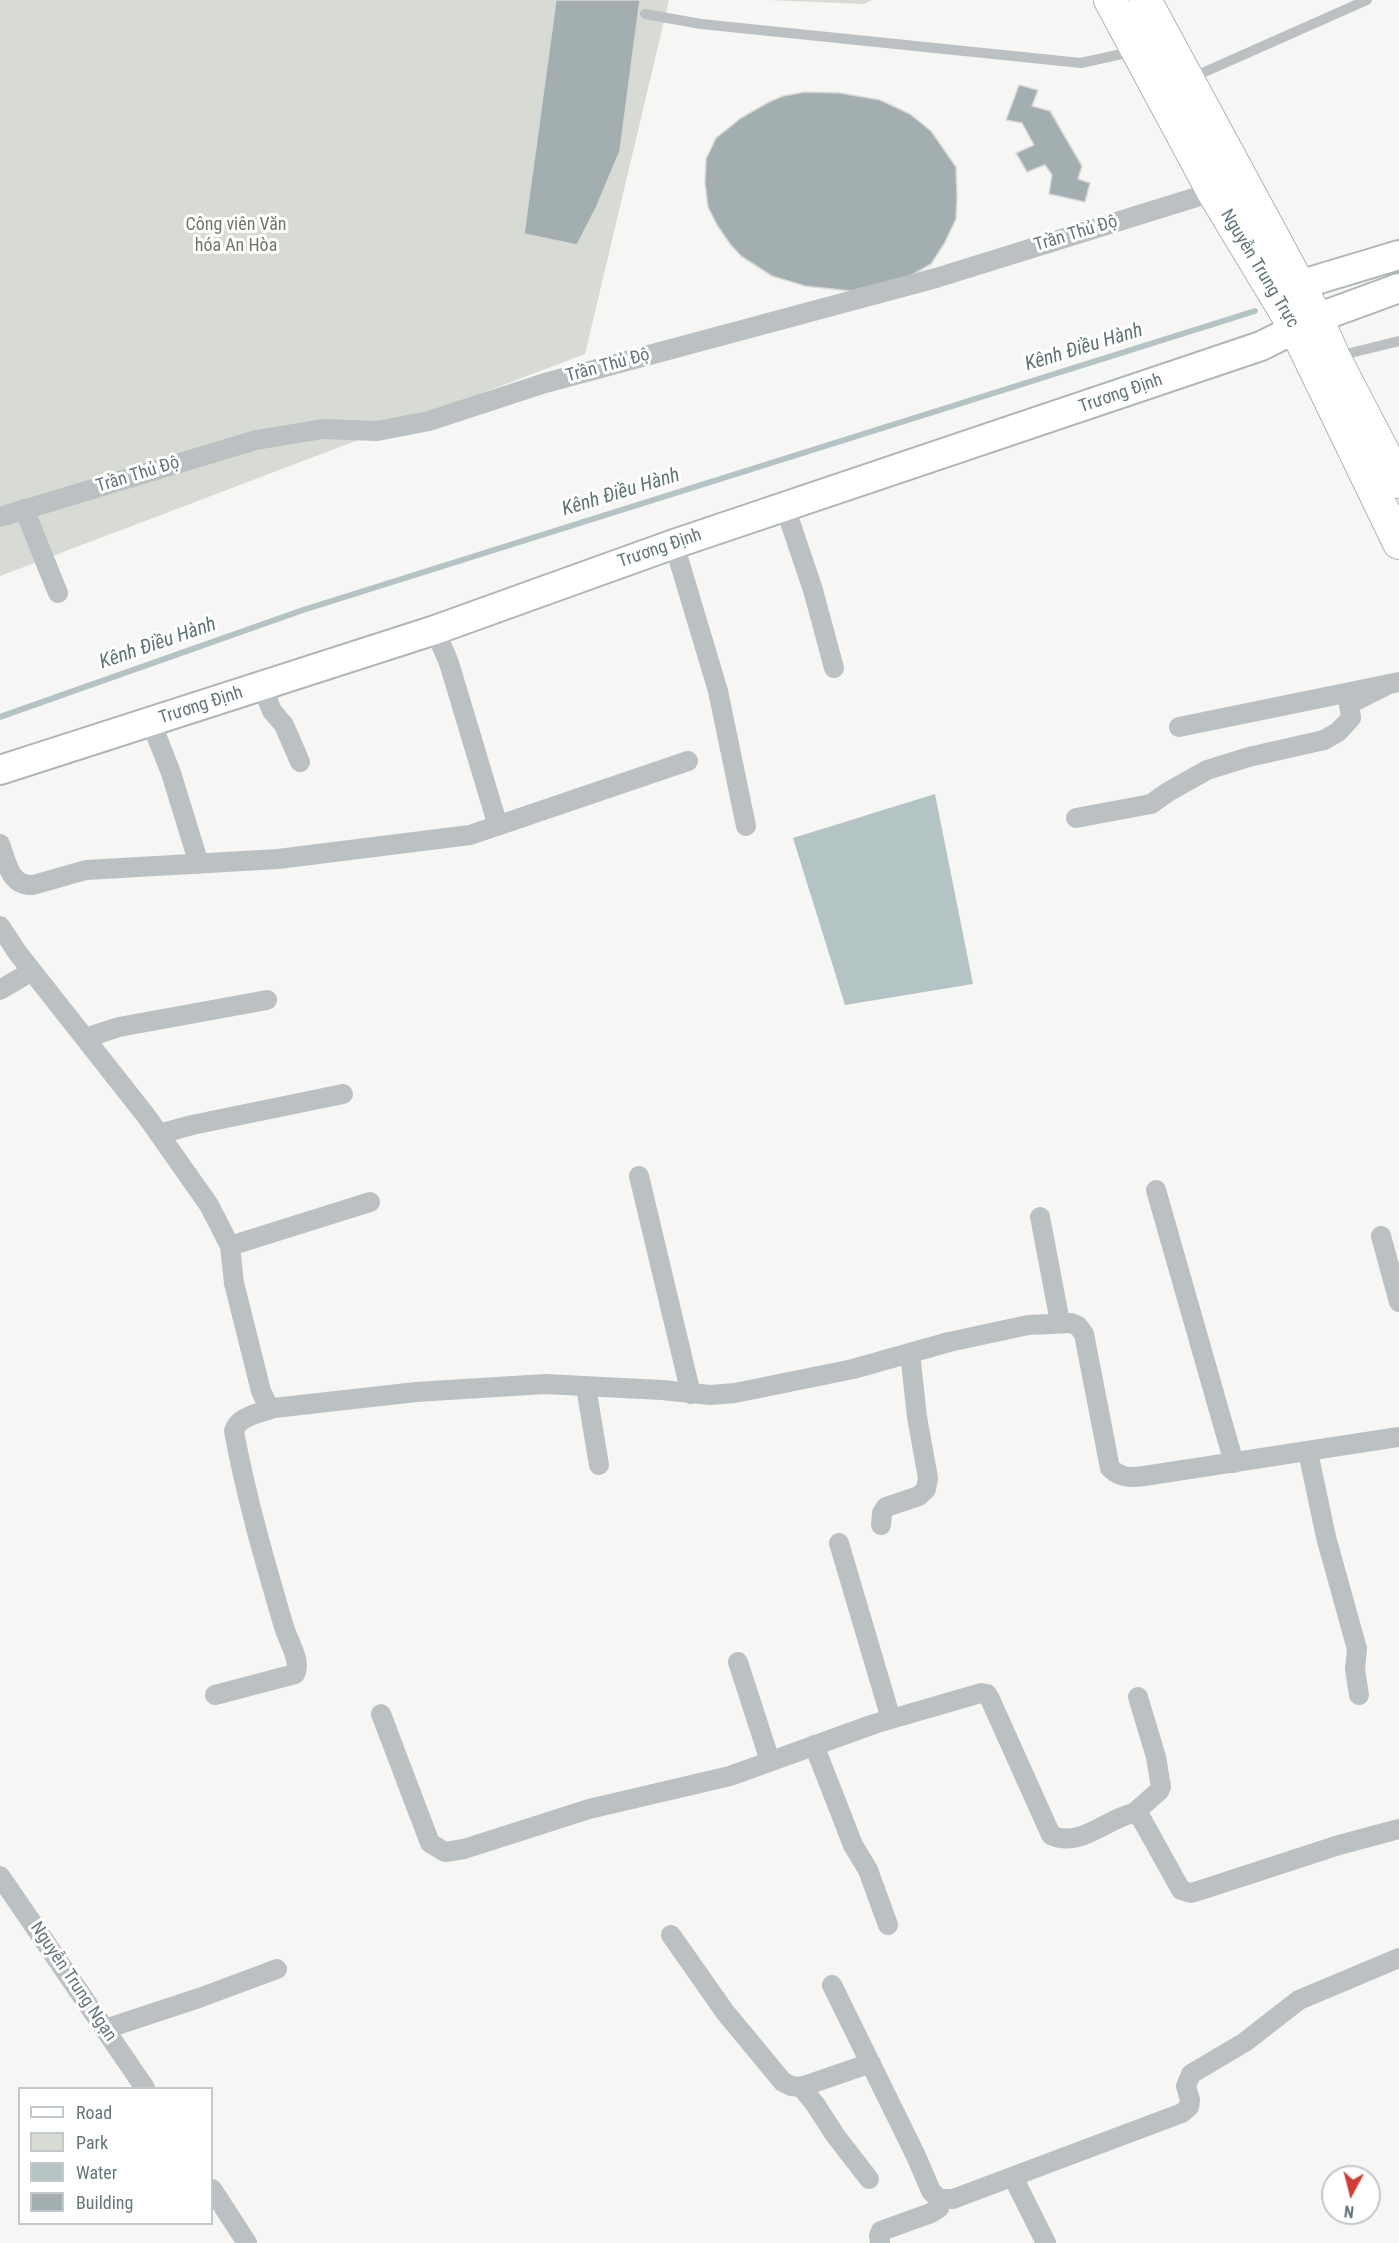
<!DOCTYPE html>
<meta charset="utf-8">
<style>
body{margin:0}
#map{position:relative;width:1399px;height:2243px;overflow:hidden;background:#f6f6f4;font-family:"Roboto Condensed",sans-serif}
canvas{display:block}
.legend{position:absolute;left:18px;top:2087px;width:195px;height:138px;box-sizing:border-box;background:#fff;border:2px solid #c1c9cb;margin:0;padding:8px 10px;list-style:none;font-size:18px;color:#64777c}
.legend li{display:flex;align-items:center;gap:12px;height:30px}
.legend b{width:30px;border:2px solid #c1c9cb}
.north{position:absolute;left:1321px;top:2165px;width:60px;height:60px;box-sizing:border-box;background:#fff;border:2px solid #c1c9cb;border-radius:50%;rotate:187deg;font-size:16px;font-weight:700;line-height:24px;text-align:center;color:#64777c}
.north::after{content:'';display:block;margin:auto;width:21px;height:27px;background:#d33d37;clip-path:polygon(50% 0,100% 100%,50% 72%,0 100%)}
</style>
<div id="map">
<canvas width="1399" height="2243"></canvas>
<ul class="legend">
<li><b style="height:8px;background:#fff"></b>Road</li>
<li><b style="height:16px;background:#d7dbd3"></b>Park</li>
<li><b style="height:16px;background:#b4c3c4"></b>Water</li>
<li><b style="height:16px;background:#a3aeb0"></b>Building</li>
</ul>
<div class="north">N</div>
</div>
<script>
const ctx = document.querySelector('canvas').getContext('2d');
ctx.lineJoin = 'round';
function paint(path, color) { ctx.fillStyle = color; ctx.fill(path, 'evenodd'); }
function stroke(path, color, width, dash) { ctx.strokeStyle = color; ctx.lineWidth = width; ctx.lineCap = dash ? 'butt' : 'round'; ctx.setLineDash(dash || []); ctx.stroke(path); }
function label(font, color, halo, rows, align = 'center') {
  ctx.font = font + ' "Roboto Condensed",sans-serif'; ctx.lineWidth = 6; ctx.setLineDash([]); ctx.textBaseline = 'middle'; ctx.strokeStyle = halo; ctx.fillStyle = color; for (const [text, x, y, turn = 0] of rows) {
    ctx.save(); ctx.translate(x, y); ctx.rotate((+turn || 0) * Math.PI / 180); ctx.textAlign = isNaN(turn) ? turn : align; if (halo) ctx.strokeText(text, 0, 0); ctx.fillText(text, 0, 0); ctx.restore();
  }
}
paint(new Path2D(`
 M0,0H669L585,354L0,576Z
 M768,0H872L864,4Z`), '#d7dbd3');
paint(new Path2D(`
 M935,794L973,984L845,1005L793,838Z`), '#b4c3c4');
stroke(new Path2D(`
 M0,717L303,610L1255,311`), '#b4c3c4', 6);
const building = new Path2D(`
 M556,0H640L620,151L596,208L577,245L524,234Z
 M1019,85L1038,90L1032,106L1050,111L1082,166L1078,179L1090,183L1085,202L1049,194L1052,175L1045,165L1027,172L1016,153L1034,145L1022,123L1006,120Z
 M805,92L840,93L880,100L910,114L931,131L956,167L957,197L956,219L944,244L931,264L910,276L851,291L805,286L772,276L741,256L730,244L717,225L708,207L705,183L706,159L716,138L741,118L769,102L783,96Z`);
paint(building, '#a3aeb0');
stroke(building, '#d8d8d6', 1.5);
const secondary = new Path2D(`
 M1279,294L1299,285L1399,255
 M0,770L435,630L674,544L1261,346L1317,318L1399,288`);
const primary = new Path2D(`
 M1110,0L1213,192L1295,328L1399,543
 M1145,0L1317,318L1334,357L1399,482`);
stroke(secondary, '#aeb6b8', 32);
stroke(primary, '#afb6b8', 34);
stroke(new Path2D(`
 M645,14L701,24L1081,63L1135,51
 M1191,78L1367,0
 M1338,356L1399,341`), '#bbc1c3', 10);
stroke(new Path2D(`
 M785,507L813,590L834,668
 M24,509L58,593
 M0,517L256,440L323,429L377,431L429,421L545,383L936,278L1213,192
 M674,544L718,691L746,826
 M435,630L449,663L498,826
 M262,686L272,711L284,725L300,762
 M151,722L171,773L199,864
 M1179,727L1399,682
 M1076,818L1151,804L1168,792L1207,770L1249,757L1324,740L1338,732L1351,718L1349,704L1385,686
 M0,844C7,862 9,886 33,885L86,870L278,859L470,835L688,761
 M0,926L17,952L147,1117L209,1205L230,1246L234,1283L261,1391L268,1406L274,1408L416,1392L545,1384L662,1390L710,1395L735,1393L853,1369L949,1342L1028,1325L1071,1323L1078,1326L1084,1334L1110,1468C1121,1478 1130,1478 1144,1476L1399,1437
 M0,990L32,971
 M85,1038L119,1027L267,1000
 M159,1134L192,1125L343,1094
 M639,1176L691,1394
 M1156,1190L1234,1463
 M1040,1217L1060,1322
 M1381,1236L1399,1302
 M230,1246L370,1202
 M586,1387L599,1465
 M1308,1452L1326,1537L1357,1649L1355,1669L1359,1695
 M881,1525L882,1513L886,1507L919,1496L926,1489L928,1478L917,1417L910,1353
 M839,1543L891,1719
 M738,1662L770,1761
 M215,1695L295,1674C302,1661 288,1641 284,1627C265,1562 246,1497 234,1431C238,1416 261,1413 274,1408
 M381,1714L430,1843L445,1852L464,1849L589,1809L730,1776L874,1724L981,1693L987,1694L990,1699L1051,1835C1080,1849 1107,1818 1134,1813L1141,1818L1181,1890L1191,1893L1201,1890L1339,1845L1399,1829
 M814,1745L853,1845L868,1870L888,1925
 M1134,1813L1159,1791L1161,1787L1156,1757L1138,1697
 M0,1876L145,2088
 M671,1935L725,2012L783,2082L791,2086L801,2087L871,2063
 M832,1985L916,2156L931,2191L939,2199H953L1182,2113L1189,2107L1190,2100L1186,2086L1191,2074L1245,2042L1299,2000L1399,1958
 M105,2029L199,1998L277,1969
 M801,2087L815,2104L835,2135L869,2179
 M1013,2177L1046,2243
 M212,2189L247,2243
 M880,2243L879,2236L881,2231L931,2213L939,2208V2199`), '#bbc1c3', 20);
stroke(secondary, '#fff', 28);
stroke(primary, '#fff', 32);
label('18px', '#6e7a67', '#fff', [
 ["Công viên Văn",236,225],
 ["hóa An Hòa",236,246]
]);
label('18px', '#64777c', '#fff', [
 ["Trần Thủ Độ",1076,234,-17],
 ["Nguyễn Trung Trực",1259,269,59],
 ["Trần Thủ Độ",608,366,-15],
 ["Trương Định",1121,394,-19],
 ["Trần Thủ Độ",138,475,-17],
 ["Trương Định",660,549,-19],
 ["Trương Định",201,706,-18],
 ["Nguyễn Trung Ngạn",73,1982,56]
]);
label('italic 20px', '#5f7677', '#fff', [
 ["Kênh Điều Hành",1084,348,-17],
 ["Kênh Điều Hành",621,493,-17],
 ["Kênh Điều Hành",158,644,-19]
]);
</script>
